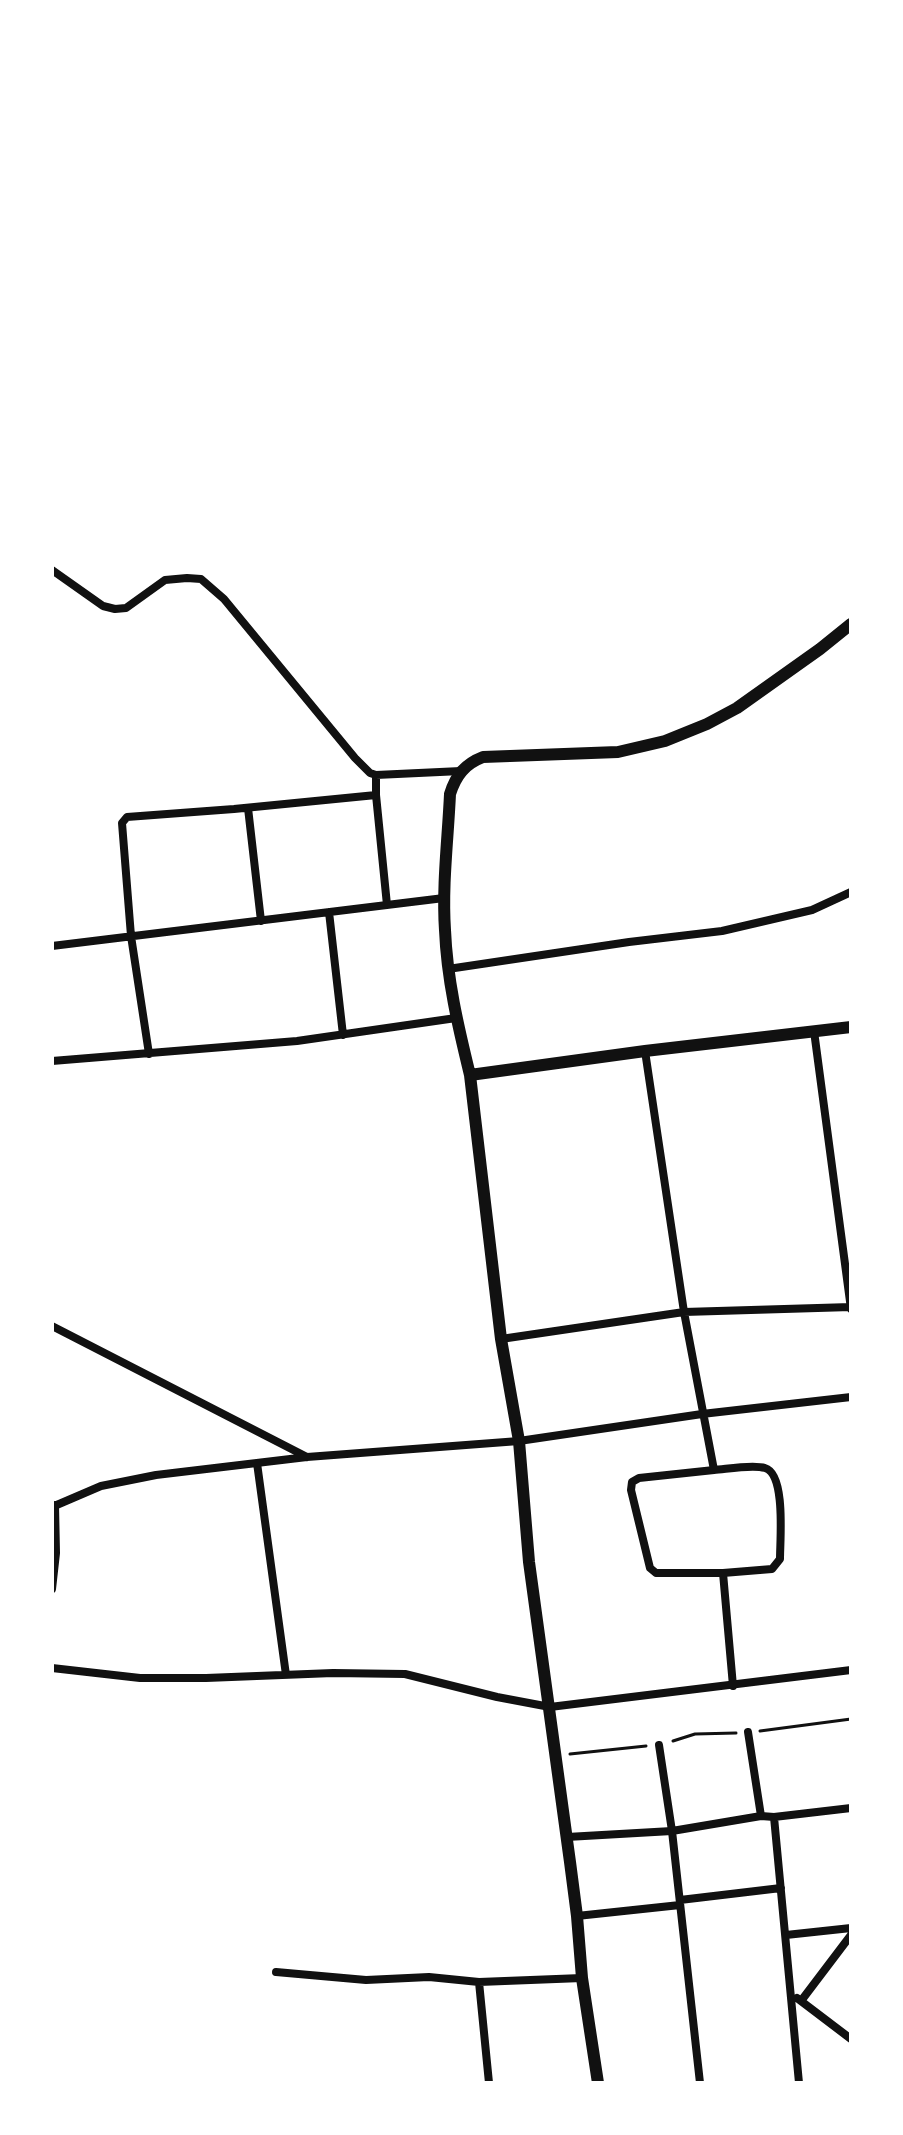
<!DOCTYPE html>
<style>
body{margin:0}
#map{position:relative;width:903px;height:2135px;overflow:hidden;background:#fff;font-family:Merriweather,serif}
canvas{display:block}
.frame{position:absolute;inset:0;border:54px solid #fff;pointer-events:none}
</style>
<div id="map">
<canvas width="903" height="2135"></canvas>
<div class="frame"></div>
</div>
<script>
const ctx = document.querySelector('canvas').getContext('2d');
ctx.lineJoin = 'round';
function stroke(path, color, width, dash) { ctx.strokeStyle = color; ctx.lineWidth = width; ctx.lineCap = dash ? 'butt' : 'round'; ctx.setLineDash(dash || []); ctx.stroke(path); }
stroke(new Path2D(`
 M760,1731L851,1719
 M673,1741L695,1734L736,1733
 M570,1754L646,1746`), '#111', 3);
stroke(new Path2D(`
 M52,570L103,606L115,609L126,608L165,580L187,578L201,579L224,599L355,758L370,773L376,775L461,771
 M376,775V795L387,905
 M248,808L261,921
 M329,912L343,1035
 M52,946L444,898
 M448,969L629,942L722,931L812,910L851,892
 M814,1031L851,1309
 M645,1051L684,1312L714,1470L639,1478L632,1482L631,1490L650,1568L656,1573H723L772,1569L780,1559C780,1540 786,1474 765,1468C753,1464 727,1469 714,1470
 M149,1054L131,936L122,823L127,817L234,809L376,795
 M52,1061L297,1041L456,1018
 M52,1326L307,1457
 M501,1339L684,1312L851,1307
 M257,1463L286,1675
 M52,1507L101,1486L156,1475L307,1457L519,1441L702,1414L851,1397
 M723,1573L733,1686
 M52,1589L56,1553L55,1505
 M52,1668L140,1678H206L333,1673L405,1674L497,1697L550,1707L851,1670
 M748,1732L761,1816
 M659,1745L672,1831L700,2083
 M774,1817L799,2083
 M567,1837L672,1831L761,1816L774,1817L851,1808
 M680,1900L781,1888
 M577,1916L680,1905
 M786,1935L851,1928
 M276,1972L366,1980L429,1977L479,1982L582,1978
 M479,1982L489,2083
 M797,1998L851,2039
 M801,2001L851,1935`), '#111', 8);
stroke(new Path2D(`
 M470,1075C458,1026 447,979 445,930C442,885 448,839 450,794C456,775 465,764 483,757L618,752L665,741L707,724L737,708L820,649L851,624
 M598,2083L582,1978L577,1916L570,1862L529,1562L519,1441L501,1339L470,1075L645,1051L851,1027`), '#111', 12);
</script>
